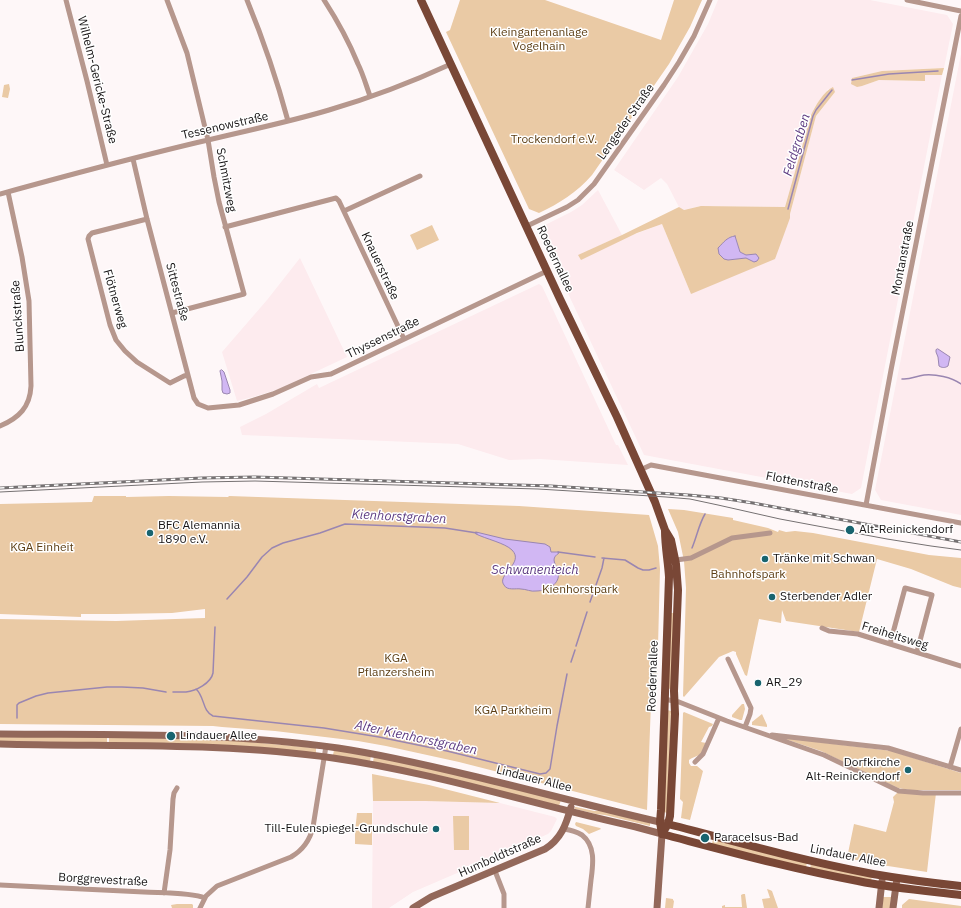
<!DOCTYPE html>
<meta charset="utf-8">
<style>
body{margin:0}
canvas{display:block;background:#fef7f8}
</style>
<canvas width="961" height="908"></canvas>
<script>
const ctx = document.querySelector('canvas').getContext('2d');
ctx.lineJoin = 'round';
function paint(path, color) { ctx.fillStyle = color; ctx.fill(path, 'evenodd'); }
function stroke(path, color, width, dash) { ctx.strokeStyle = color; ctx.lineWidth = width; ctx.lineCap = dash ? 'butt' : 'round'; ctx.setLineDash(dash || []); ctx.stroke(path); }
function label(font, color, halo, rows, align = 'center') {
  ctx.font = font + ' "IBM Plex Sans",sans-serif'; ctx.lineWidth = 3; ctx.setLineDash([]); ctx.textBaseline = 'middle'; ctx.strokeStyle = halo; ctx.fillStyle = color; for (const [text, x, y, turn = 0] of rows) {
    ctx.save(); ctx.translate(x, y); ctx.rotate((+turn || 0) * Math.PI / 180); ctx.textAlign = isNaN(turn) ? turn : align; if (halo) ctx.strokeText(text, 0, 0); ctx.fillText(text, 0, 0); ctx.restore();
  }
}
paint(new Path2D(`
 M718,0H870L947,15L953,24L944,68L882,71L852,78L862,86L879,80L925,81L924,75H942L861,488L852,494L644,455L541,236L545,225L571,212L582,205L598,190L622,235L579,255L662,224L691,294L790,218V214L816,116L835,92L828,89L814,108L811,115L785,207L701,206L683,210L679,207L667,184L661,178L644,190L614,170L678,77L708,24Z
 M961,54V515L881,500L875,490Z
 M300,258L347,357L279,389L253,397L237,401L222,352L267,300Z
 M539,284L542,286L616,445H618L628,465L540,459L509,460L458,444L242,435L240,427L266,414L317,384L319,388Z
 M373,801H425L500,803L555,817L557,819L551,831L548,834L413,892L389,908H372Z`), '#fdebee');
paint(new Path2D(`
 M460,0H545L661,40L674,0H702L690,27L669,64L592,175C576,193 560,203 539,213L529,209L446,32L450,30Z
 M944,68L942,75H925V81L879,80L862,86L857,87L851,84L852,78L882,71Z
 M9,84L10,89L8,98L2,97L4,85Z
 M833,87L835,92L816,116L790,214V218L775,259L691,294L662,224L637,233L581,260L578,255L622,235L679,207L684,210L701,206L785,207L811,115C815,106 824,91 833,87ZM735,236L740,252L746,255L756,254L754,262L746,258L728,260V238Z
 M432,225L439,240L417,250L410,235Z
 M94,496H126V497L169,496L228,497L229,496L519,506L649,515L658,546L660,569L657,685L651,702L647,810L459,762L386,746L358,741L275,731L222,727L213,726L0,724V619L116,621L205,618V609L172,613L116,614H81V617L0,614V504L92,502Z
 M668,509L684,510L733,518V520L768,528L778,532L779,530L786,532L795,531L813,533L929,555L961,558V588L953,586L911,569L877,559L859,632L786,621L782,610L781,623L759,619L747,676L745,675L736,654V652L733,651L719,657L684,697L683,696L686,588L684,561L678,532Z
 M671,613H674L672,690L668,688Z
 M742,704H744L745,709L742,720H740L732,717V715Z
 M667,710L671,711L667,813L664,812Z
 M684,712L713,724L712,726L709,727L701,742L706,743C704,747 703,752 699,755C695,757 693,757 689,760V763L691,766H697L703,771L690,820L681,818L683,802L680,799L683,713Z
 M762,714L767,725V727L752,725V722Z
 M0,736L107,737V743L0,741Z
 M109,737L229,740L316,748V753L109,743Z
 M785,738L892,751L898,753L961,773V790H910L898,788L821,751L785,739Z
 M334,750L371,756L370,761L333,755Z
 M374,756L401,761L561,800L559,806L373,762Z
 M372,774L429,785L500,803L425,801H373Z
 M899,791L936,793L927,872L875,864L847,858L854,824L886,832L894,802L893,797Z
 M575,807H576L594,811H602L650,823V826L605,815L596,814L575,809Z
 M357,813H372V845L355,844V832Z
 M453,816H469V850H454Z
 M576,822L600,828L601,829L589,834L583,829L576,826L575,824Z
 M713,839L807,862L806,868L712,844Z
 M811,863L872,876L871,881L810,869Z
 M767,889L770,890L772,891L778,908H764L762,899L770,898Z
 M743,894H745L747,908H722V906L725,905V907H742L741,895Z
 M883,897H891L890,908H882Z
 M666,898L673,899V900L674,901L673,908H665Z
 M909,899L961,906V908H902V905Z
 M177,904H192L193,905V908H172L171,905Z`), '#eacaa5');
const water = new Path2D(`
 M735,236L740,252L746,255L756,254L759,258L757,261L754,262L746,258L728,260L724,259L719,254L718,248C724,242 727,237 735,236Z
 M938,349L950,357L948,366C945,368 942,368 939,366L938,357L936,352V350Z
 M222,370L224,372L230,390V393L227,394L223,393L222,390V381L220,371Z
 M476,532L505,539L545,544L550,547L551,552H559V553C556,555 554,557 554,560C554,564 558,568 558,572C561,584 547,591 536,591C531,592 526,589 521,589C516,588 507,591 504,585C496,575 525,563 512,550C505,543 486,539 476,534Z`);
paint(water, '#d1b7f3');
stroke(water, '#9a86b1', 1);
stroke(new Path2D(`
 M852,80L889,74L938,71
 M788,209L813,116L816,110L832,90
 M902,379C910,380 916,376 924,375C936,374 951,377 961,384
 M692,548C697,536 699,524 705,514
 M558,552L595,557
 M602,558L625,560L638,568L643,570H649L656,568
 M227,599L247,577L262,557L272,548L283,543L320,533L345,524L445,528L477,533
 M590,602L602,568L604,558
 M576,646L587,612
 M571,662L575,650
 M196,689C205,697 202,711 213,716L324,728L379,737L447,751L540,774L546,773L550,769L557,726L567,674
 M173,692C177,692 182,692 186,692C196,691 211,683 213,673L215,627
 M17,718V705L19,703L36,696L48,693L107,687H122L143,688L166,692`), '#9a86b1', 1.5);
stroke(new Path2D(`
 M66,0L87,81L107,165
 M167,0L187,53L208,140L214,177L219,202L244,294L172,313
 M247,0C263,39 277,80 288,121
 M324,0C337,20 349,42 358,64C363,74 366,85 370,96
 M907,0L961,11
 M133,159L147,219L194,398L198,404L208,408L239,405L273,394L311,377L331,374L547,271
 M0,194C69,175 139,156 208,140C249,130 289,122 329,110C370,98 412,82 451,64
 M344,211L420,176
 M147,219L92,233L89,236L88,239L110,325L116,340L125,351L137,362L170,383L184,376L188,375
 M527,226L567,207L578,200L594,184L664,85L679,62L694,36L710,0
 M225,227L336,198L339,201L404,339
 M0,426C19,418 30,407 31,386L29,301L22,257L8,192
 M640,470L651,465L961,523
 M866,505L891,370L961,16
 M676,560L691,558L732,538L770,533
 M822,628L829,631L858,634L961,666
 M890,644L905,588L932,595L917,652
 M728,659L751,708L750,714L745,727
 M664,699L679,702L727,721L824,755L899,791L923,793H961
 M772,735L888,748L961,770
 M695,762L703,754L719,718
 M950,767L961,729
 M564,829C570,830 577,832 582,835C596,846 593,865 591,880C590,889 589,899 588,908
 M495,871L504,894V908
 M0,885C48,887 96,890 144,892C160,893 190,892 205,898
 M164,893L170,850L173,799L174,793L177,788
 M200,908L206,896L217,886L291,857C303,850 310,840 313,827L326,746`), '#b6978d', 5);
stroke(new Path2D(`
 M0,734C113,735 226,732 338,748C385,755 431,766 477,777C540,792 602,809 664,823
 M0,744C111,747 223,742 333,758C436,773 535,805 636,827L662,834L657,908
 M413,908L431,897L545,849C561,839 566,825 571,807
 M879,908L882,881
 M893,908L897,878`), '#93685a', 7);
stroke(new Path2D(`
 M421,0L560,299L617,417L655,502L665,530L671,540L676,564L678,590L674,691L675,714L670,816L668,824L662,834
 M668,824C736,842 804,861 873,874C902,879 932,883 961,886
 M662,834C727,851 792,869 858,881C892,888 927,891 961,895
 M662,834L660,822L661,810L669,577C668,561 665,546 665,531`), '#794736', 8);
stroke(new Path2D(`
 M0,492L202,482L255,481L538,489L604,493L666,497L690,499L718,505L780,519L887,539L931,546L961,550`), '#757172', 1);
const rail = new Path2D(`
 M0,488L202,478L255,477L551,486L688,495L721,498L753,503L961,542`);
stroke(rail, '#757172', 3);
stroke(rail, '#fff', 1.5, [4.5]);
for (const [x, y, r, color] of [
 [850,530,5,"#18646f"],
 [150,533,4,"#18646f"],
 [765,559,4,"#18646f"],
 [772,597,4,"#18646f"],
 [758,683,4,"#18646f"],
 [171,736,5,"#18646f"],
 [908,770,4,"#18646f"],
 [436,829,4,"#18646f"],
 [705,838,5,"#18646f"]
]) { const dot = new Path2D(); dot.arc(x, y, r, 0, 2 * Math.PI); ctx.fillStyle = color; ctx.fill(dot); stroke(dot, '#fff', 1.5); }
label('12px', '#5c3e14', '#fff', [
 ["Kleingartenanlage",539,33],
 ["Vogelhain",539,47],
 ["Trockendorf e.V.",554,140],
 ["KGA Einheit",42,548],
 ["Bahnhofspark",748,575],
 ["Kienhorstpark",580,590],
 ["KGA",396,659],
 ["Pflanzersheim",396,673],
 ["KGA Parkheim",513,711]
]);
label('12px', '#181516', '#fff', [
 ["Wilhelm-Gericke-Straße",97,80,76],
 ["Lengeder Straße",626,122,-55],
 ["Tessenowstraße",225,126,-13],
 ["Schmitzweg",226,180,79],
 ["Montanstraße",903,258,-79],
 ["Roedernallee",555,259,65],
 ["Knauerstraße",380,266,65],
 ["Sittestraße",177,292,75],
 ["Flötnerweg",115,299,74],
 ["Blunckstraße",18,316,-94],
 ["Thyssenstraße",383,338,-26],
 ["Flottenstraße",802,483,11],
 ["Freiheitsweg",895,636,17],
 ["Roedernallee",653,676,-88],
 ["Lindauer Allee",534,779,14],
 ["Humboldtstraße",500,856,-24],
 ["Lindauer Allee",848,856,11],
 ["Borggrevestraße",103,880,3]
]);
label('12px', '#181516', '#fff', [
 ["BFC Alemannia",158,526],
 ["1890 e.V.",158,540],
 ["Alt-Reinickendorf",859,530],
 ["Tränke mit Schwan",773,559],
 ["Sterbender Adler",780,597],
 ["AR_29",766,683],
 ["Lindauer Allee",180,736],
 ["Dorfkirche",900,763,"right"],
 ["Alt-Reinickendorf",900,777,"right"],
 ["Till-Eulenspiegel-Grundschule",428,829,"right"],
 ["Paracelsus-Bad",714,838]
], 'left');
label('italic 13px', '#5e3c82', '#fff', [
 ["Feldgraben",797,145,-73],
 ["Kienhorstgraben",399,517,3],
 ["Schwanenteich",535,570],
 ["Alter Kienhorstgraben",416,738,12]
]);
</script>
